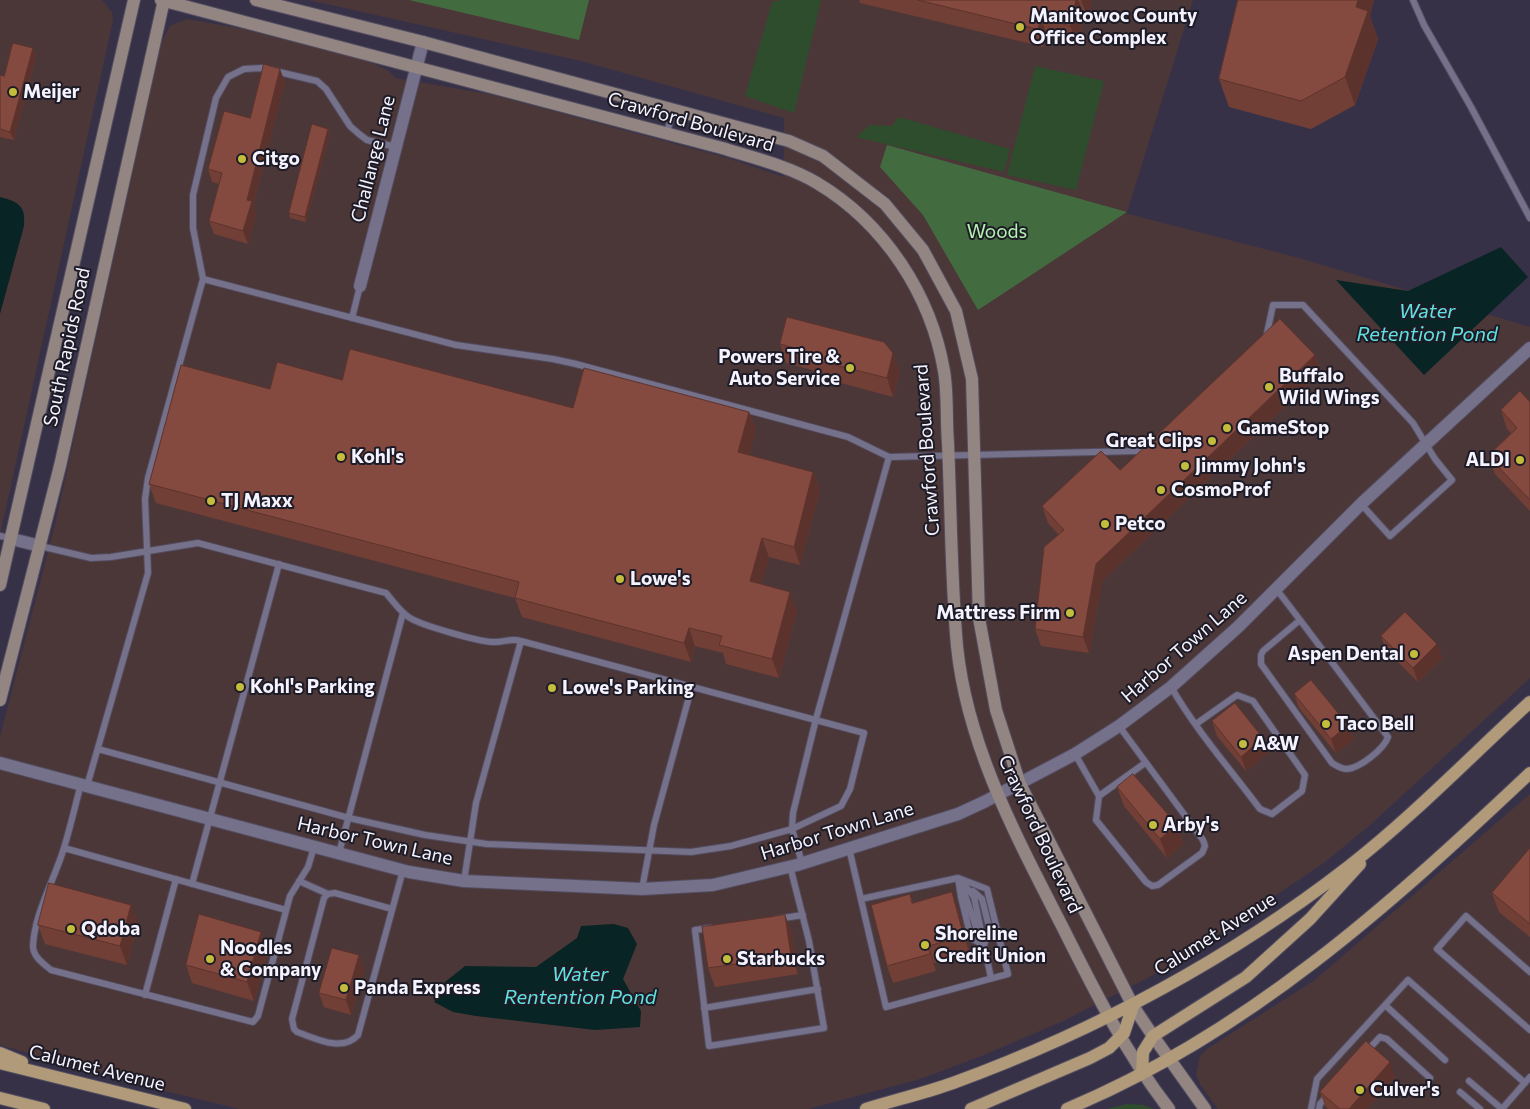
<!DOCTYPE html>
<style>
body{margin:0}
canvas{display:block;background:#373148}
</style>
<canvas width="1530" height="1109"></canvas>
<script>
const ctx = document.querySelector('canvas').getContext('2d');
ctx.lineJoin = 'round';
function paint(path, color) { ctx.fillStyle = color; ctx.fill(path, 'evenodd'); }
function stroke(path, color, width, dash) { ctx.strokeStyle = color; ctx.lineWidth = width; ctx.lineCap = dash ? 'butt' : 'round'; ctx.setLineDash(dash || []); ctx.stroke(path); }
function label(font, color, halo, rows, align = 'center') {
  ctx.font = font + ' Commissioner,sans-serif'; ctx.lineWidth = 4; ctx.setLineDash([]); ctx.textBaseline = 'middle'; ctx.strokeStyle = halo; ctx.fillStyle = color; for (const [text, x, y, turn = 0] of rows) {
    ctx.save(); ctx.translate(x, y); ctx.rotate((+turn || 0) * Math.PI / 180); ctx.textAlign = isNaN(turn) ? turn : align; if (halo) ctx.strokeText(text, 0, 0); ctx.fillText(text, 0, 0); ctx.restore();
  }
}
paint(new Path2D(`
 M0,0H102L112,12L113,20L0,535Z
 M309,0H1193L1127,212L1020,186L1299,258L1530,327V678L1370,825L1325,862L1173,965L1063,1021L984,1055L920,1079L808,1109H240L148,1087L0,1045V737L55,525L161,43L170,26L187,19L243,29L367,61L389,71L395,78L489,94L724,157L784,177V118L581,61Z
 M1530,794V1109H1218L1200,1084L1196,1074L1200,1056L1207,1049L1315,980Z`), '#4c3738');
paint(new Path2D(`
 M781,0H821L794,113L745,96L772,2Z
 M1035,66L1104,81L1076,190L1007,175Z
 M899,117L1010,149L1004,172L856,137L870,125L892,126Z
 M1127,1104L1143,1105L1154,1109H1107Z`), '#2d4d2c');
paint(new Path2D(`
 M409,0H589L579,40Z
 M887,145L1127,212L978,310L923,215L880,167Z`), '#426c40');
paint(new Path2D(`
 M0,197C19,202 26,206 24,226L0,314Z
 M1501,247L1528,277L1424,375L1336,280L1408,291Z
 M614,924L628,928L637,944L623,979L641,1011L640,1027L595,1030L476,1016L453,1012L434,1002L445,982L465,966L536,967L577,938L581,926Z`), '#082424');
const lane = new Path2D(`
 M1413,0L1424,25L1471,107L1530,218
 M667,133L673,109
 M203,279L456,345L553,359L576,364L848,437L889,457L1136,451L1148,448
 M352,318L360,286
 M1266,338L1273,305H1303L1413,423L1435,459L1452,480L1390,536L1361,504
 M0,536L11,538
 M40,546L91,558L111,557L198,543L386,593C393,601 400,612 410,618C421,625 482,643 495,642C505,642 511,638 521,641L864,733L850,789L841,806L792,829L731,846L691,852L487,844L425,835L349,818L98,749
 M1277,590C1315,639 1351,688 1388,737C1384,749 1360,768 1347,769C1341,769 1337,766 1332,763L1261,664V655L1263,651L1300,620
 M1171,687C1196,730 1230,769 1260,809L1272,814L1302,791L1305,775L1253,701L1237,695L1196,724
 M1075,754L1099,796L1096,820L1146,882L1152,886L1158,885L1202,853L1205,846L1203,840L1119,726
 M81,784C75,806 70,829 63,851C54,880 34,915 33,946C33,957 44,964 51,970L253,1022L258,1016L290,896L308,867L314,847
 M87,786L148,573L145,499L148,478L203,279L193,228V195L216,98L228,77L244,69L262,68L317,81L326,89L350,126L359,134L367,140L396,147
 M1099,796L1145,763
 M64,848L286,910
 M849,848L886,1007L1008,974L987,889L958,878L861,899
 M339,853L403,613
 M802,863L792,829L793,813L816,719L889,457
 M958,878L961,897L971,938L983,945
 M960,879L974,897L991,978
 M299,881L328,894
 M464,881L476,803L521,641
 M192,884L279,564
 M962,886L981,942
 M642,889L654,825L692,686
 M973,891L982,899L990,931L985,942
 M392,909L335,893L328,894L324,898L292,1019L294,1029L297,1032C315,1038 342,1053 358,1035L403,870
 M777,919L803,915
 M710,928L695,930L709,1046L824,1028L809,941L790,866
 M1530,972L1466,916L1437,949L1530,1030
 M145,995L176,879
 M704,1008L818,989
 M1366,1052L1380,1037L1387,1039L1430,1078
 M1445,1060L1385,1005L1408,980L1525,1083
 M1469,1081L1502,1109
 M1460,1092L1480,1109
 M1311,1109L1317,1079L1385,1005
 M1319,1109L1320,1104L1328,1095
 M1502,1109L1530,1077`);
const street = new Path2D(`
 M360,286L423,42
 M12,539L40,546
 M0,763L409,872L464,881L642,889L713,885L797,865L958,814L984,802L1075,754L1119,726L1171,687L1238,627L1361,504L1530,348`);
const secondary = new Path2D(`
 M161,0L722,148C754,158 788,166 817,183C884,223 931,294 944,371C948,394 946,419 948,443C951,511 951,579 957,646C967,746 1017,838 1062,926C1094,990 1125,1052 1169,1109
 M256,0L423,42L789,141L823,156L885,204L923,250L956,311L972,379L979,618L996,710L1020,784L1133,1006L1153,1036L1205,1109
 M0,585L134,0
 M0,700L60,466L164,0`);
const primary = new Path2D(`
 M0,1053L22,1062
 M0,1063L185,1109
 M1142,1074L1143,1052L1153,1036L1246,977L1310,919L1360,864
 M0,1098L44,1109
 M866,1109C895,1100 925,1093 953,1083C1095,1031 1228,960 1348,867C1412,817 1470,757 1530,702
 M971,1109L1090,1058L1109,1048L1124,1033L1133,1006
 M1067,1109C1247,1034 1390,905 1530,773`);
stroke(lane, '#524d60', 8);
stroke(street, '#524d60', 14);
stroke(secondary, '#524d60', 14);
stroke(primary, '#524d60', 14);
stroke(lane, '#76718a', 6);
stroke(street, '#76718a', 12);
stroke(secondary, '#938682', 12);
stroke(primary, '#b09a79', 12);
paint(new Path2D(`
 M859,0H1092L1088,18L1084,16L1077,45L1047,36L1044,47L860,3Z
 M1370,17L1378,39L1355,105L1311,129L1229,107L1219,79Z
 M33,48L36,57L14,140L0,137V75L4,76Z
 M285,82L253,206L256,214L248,244L214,234L209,221L219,184L212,182L208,169L250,118Z
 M328,129L330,133L306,222L290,218L289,213Z
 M780,344L900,372L893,397L826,379L823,373L786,363Z
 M1315,355L1321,372L1102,581L1089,653L1041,646L1035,629L1059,535L1048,523L1042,506L1120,470Z
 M342,380L573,408L749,412L756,430L749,455L813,472L820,490L800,565L769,557L761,584L790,592L797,611L779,678L726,664L723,653L695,646L691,662L522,617L515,598L156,503L149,484L270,389Z
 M1530,402V511L1495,474L1488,456L1511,433L1507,429L1501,410Z
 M1381,636L1437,644L1442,658L1418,682L1386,650Z
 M1294,694L1348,725L1354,739L1336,753L1299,708Z
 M1212,721L1263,738L1269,752L1246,771L1217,736Z
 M1117,787L1177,825L1183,844L1167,858L1124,806Z
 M1530,848V937L1499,912L1492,893Z
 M910,894L913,903L958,909L970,954L934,963L936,971L893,983L887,966Z
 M785,915L792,933L798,974L715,987L708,968Z
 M138,923L127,965L45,944L38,925Z
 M261,932L268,951L254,1001L192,983L186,965Z
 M359,955L364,969L351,1015L324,1007L319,993Z
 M1395,1076L1367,1109H1329L1325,1106L1320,1092Z`), '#723f36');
paint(new Path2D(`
 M1076,0H1078L1084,16L1077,45L1070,26Z
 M1081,0H1092L1088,18Z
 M1358,0H1374L1370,17L1378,39L1355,105L1345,77Z
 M1041,17L1047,36L1044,47L1038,29Z
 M33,48L36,57L14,140L10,132Z
 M280,69L285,82L253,206L256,214L248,244L243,231L247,200Z
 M328,129L330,133L306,222L305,217Z
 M893,353L900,372L893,397L887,378Z
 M1315,355L1321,372L1102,581L1089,653L1083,637L1096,564Z
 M749,412L756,430L745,470L738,452Z
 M813,472L820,490L800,565L794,547Z
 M762,538L769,557L757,600L750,581Z
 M790,592L797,611L779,678L772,659Z
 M689,628L695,646L691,662L684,643Z
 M1437,644L1442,658L1418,682L1413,668Z
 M1348,725L1354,739L1336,753L1331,739Z
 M1263,738L1269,752L1246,771L1241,757Z
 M1177,825L1183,844L1167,858L1160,839Z
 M952,892L958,909L970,954L964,937Z
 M131,905L138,923L127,965L120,946Z
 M785,915L792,933L798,974L791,956Z
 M261,932L268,951L254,1001L247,982Z
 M928,946L934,963L936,971L930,954Z
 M359,955L364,969L351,1015L346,1000Z
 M1390,1062L1395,1076L1367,1109H1349Z`), '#5c332c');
const building = new Path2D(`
 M918,0H1076L1070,26L1041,17L1038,29Z
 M1238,0H1358L1356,7L1368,11L1345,77L1301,101L1219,79Z
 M13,43L33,48L10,132L0,129V75L4,76Z
 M264,64L280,69L247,200L252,201L243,231L209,221L222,173L208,169L224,111L250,118Z
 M312,124L328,129L305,217L289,213Z
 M787,317L884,342L893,353L887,378L819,361L820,355L780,344Z
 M1280,319L1315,355L1096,564L1083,637L1035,629L1044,547L1064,530L1042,506L1101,451L1120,470Z
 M350,349L573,408L584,368L749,412L738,452L813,472L794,547L762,538L750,581L790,592L772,659L719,645L722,636L689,628L684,643L515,598L519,582L149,484L181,365L270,389L277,362L342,380Z
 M1520,391L1530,402V500L1488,456L1517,428L1501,410Z
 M1405,612L1437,644L1413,668L1381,636Z
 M1311,680L1348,725L1331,739L1294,694Z
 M1235,703L1263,738L1241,757L1212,721Z
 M1133,774L1177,825L1160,839L1117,787Z
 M1530,848V924L1492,893Z
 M49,883L131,905L120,946L38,925Z
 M952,892L964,937L928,946L930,954L887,966L871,905L910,894L912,903Z
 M199,914L261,932L247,982L186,965Z
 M785,915L791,956L708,968L702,927Z
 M332,948L359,955L346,1000L319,993Z
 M1366,1041L1390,1062L1349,1109H1340L1320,1092Z`);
paint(building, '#84493f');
stroke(building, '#5c332c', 1);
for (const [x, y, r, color] of [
 [1020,27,5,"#c4bc3d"],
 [13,92,5,"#c4bc3d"],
 [242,159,5,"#c4bc3d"],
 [850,368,5,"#c4bc3d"],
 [1269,387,5,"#c4bc3d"],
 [1227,428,5,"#c4bc3d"],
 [1212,441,5,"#c4bc3d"],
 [341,457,5,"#c4bc3d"],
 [1520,460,5,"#c4bc3d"],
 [1185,466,5,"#c4bc3d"],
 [1161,490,5,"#c4bc3d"],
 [211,501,5,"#c4bc3d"],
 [1105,524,5,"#c4bc3d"],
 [620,579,5,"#c4bc3d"],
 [1070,613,5,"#c4bc3d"],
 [1414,654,5,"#c4bc3d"],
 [240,687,5,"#c4bc3d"],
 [552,688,5,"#c4bc3d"],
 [1326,724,5,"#c4bc3d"],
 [1243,744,5,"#c4bc3d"],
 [1153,825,5,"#c4bc3d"],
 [71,929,5,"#c4bc3d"],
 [925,945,5,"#c4bc3d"],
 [210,959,5,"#c4bc3d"],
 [727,959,5,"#c4bc3d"],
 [344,988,5,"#c4bc3d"],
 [1360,1090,5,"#c4bc3d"]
]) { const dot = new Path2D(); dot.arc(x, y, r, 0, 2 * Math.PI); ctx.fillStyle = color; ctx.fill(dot); stroke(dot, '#1d1b25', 2); }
label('bold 19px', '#f5f3ff', '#1d1b25', [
 ["Manitowoc County",1030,16],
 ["Office Complex",1030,38],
 ["Meijer",23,92],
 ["Citgo",252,159],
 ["Powers Tire &",840,357,"right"],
 ["Auto Service",840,379,"right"],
 ["Buffalo",1279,376],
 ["Wild Wings",1279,398],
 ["GameStop",1237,428],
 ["Great Clips",1202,441,"right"],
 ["Kohl's",351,457],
 ["ALDI",1510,460,"right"],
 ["Jimmy John's",1195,466],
 ["CosmoProf",1171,490],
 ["TJ Maxx",221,501],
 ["Petco",1115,524],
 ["Lowe's",630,579],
 ["Mattress Firm",1060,613,"right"],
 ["Aspen Dental",1404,654,"right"],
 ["Kohl's Parking",250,687],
 ["Lowe's Parking",562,688],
 ["Taco Bell",1336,724],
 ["A&W",1253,744],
 ["Arby's",1163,825],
 ["Qdoba",81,929],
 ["Shoreline",935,934],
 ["Credit Union",935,956],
 ["Noodles",220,948],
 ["& Company",220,970],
 ["Starbucks",737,959],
 ["Panda Express",354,988],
 ["Culver's",1370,1090]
], 'left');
label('19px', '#f5f3ff', '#1d1b25', [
 ["Crawford Boulevard",691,122,16],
 ["Challange Lane",373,159,-76],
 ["South Rapids Road",67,347,-78],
 ["Crawford Boulevard",927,450,-94],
 ["Harbor Town Lane",1184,647,-41],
 ["Harbor Town Lane",837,831,-17],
 ["Crawford Boulevard",1040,834,65],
 ["Harbor Town Lane",375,841,13],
 ["Calumet Avenue",1215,934,-32],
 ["Calumet Avenue",97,1068,14]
]);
label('19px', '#b3f4b0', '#1d1b25', [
 ["Woods",997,232]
]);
label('italic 20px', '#60e1e1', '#1d1b25', [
 ["Water",1427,311],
 ["Retention Pond",1427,334],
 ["Water",580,974],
 ["Rentention Pond",580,997]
]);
</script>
